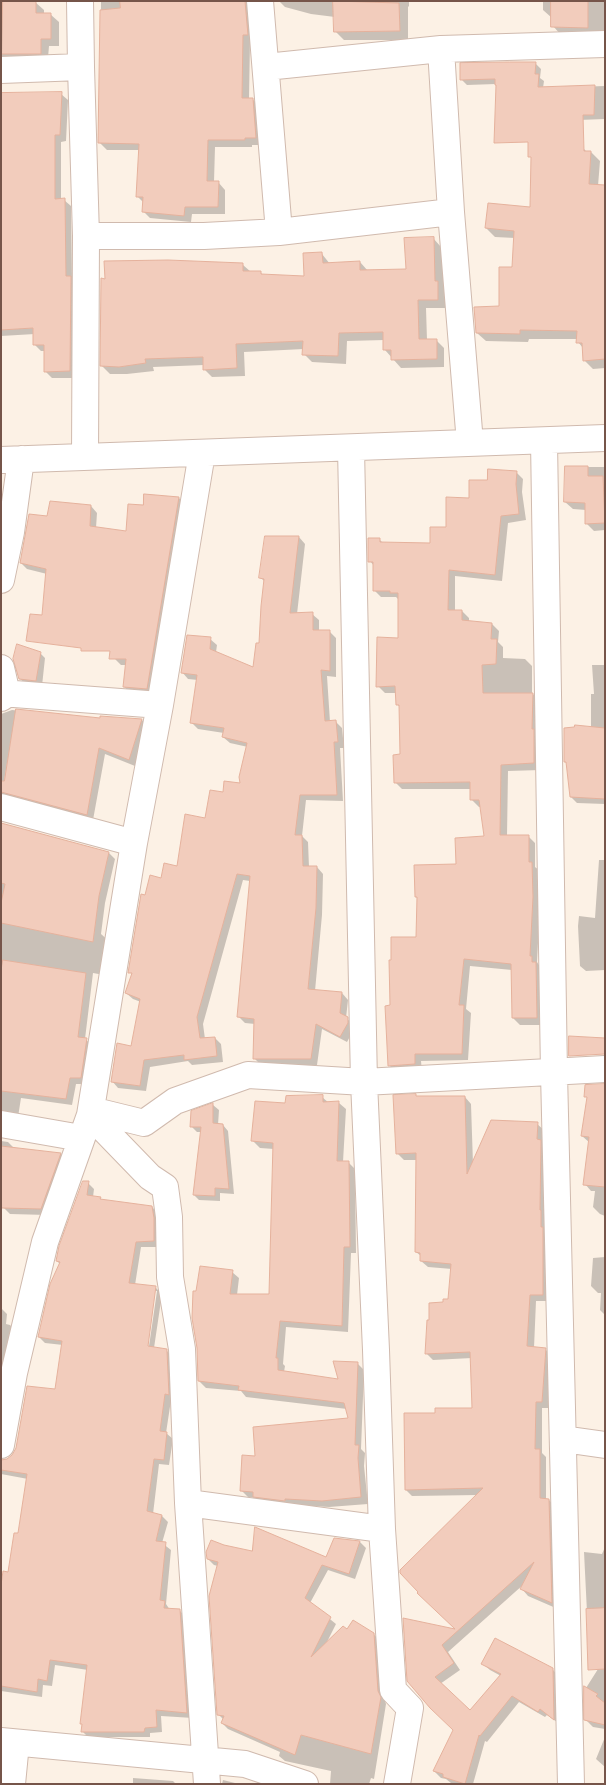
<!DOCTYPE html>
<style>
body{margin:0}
#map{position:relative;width:606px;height:1785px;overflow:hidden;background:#fcf1e5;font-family:"Noto Sans",sans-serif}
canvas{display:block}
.frame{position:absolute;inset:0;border:2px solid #76554a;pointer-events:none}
</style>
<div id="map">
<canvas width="606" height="1785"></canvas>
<div class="frame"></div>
</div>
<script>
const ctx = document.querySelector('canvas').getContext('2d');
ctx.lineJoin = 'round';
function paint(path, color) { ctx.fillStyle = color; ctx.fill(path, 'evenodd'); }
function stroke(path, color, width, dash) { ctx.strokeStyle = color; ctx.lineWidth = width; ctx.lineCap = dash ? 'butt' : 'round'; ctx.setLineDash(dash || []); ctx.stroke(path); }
paint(new Path2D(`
 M101,1H254V41H250L249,99H252L260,106L263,145H252V147H215L214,182H218L225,190V214H192L191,222L150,218L143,211L144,203L137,196L140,150H107L100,143Z
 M279,1H409V6L408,7V40H344L335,31V17L311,14L285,7Z
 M543,1H605V36L561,35L553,26L552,18L543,10Z
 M1,2H35L44,10V14H50L59,22V46H49L48,58H1Z
 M535,63L541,69L540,78L544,81L543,88L605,86V119L502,123L498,86L496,84L467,85L462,80Z
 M1,94H61L68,100L66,141L61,142V200H64L71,206L72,279L77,284V378H52L45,371V351H41L34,344L35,334L1,336Z
 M584,149L587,152H591L600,161L598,186H605V368L593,369L584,360L583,348L578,342V339H529L528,342L486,341L477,333L501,307L513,268L515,238L495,237L486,228L531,208Z
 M433,238L441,247L446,308H426L427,340H436L444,348V367L401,368L385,350V340L347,341L346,364L312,362L304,354V349L244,352L245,376L212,377L204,369V365L153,367L154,371L127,374H110L102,366L243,265L251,272H260L263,275L305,277L322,254L330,264L360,262L368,271L407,270Z
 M567,467H605V530L594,531L586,523V510L573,509L565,502Z
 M516,472L523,479L522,492L526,520L508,523L502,581L455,576V611H462L469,618V622L492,624L499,631L498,642L503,647V658L525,659L532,666V693L539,700L541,770L508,771L507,836H528L535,843V867L539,870L540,904L537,962L542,970L543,1025H520L513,1018L512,970L470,966L466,1009L471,1013L468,1060L421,1061L422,1071L396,1072L389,1065L391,1007L417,938L419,899L416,897L458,865L485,837L482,807H479L472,800V789H402L395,782L402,755L400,707L397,704V693H385L378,686L399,639V600L396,597H381L374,590V566L370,561L379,539L384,544H431L447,528L470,499L488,482Z
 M145,496L179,498L185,504L153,695L131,693L124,687L127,665H121L115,659L117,648L47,574L27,569L21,563L48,517L91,506L97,513L96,528L127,532L144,506Z
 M266,537H299L305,544L297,614H312L319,620V632H330L336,638V677L327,676L330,722L335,721L342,728L344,748H340L343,801L306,800L302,836L308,842L309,867H317L323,874L322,915L315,991L342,993L348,1000L346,1018L354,1025V1029L347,1042L322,1029L317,1065H261L254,1058L255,1024L245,1023L239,1017L250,881L243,880L203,1024L205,1039L215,1038L221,1044L223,1062L192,1065L188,1061L150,1067L146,1091L118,1088L112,1081L132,1047L141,1002L133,999L126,993L133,975L130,972L146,896L162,880L178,867L206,820L224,793L241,784L248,747L230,743L223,737L224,733L198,729L191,722L198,680L188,679L182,672L210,639L217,645L216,652L254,669L261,645L265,582L261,578Z
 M40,653L45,658L42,686L26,684L20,679Z
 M592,665H605V804L577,803L571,797L568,764L565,762L591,728V694H594Z
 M12,710L101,719L142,720L148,726L135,766L105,754L93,820L1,800V714Z
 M1,824L109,853L115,859L105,903L101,934L110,942L104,975L93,973L85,1039L93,1046L87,1084H76L72,1105L21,1098L18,1117H1Z
 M599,860H605V970L586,971L580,966L578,926L579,916L595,918Z
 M322,1097L329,1103H339L346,1109L343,1162H348L355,1169L356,1253H351L348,1332L286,1327L283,1364L285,1366L284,1372L339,1381L357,1363L364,1370L361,1449L365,1453L364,1466L368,1504L329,1507L261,1503L256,1498L248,1497L242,1491L257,1457L350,1419L347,1409L246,1397L241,1391L206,1388L199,1381L232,1272L239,1278L237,1295H270L274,1149L260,1148L253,1141L286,1105Z
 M417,1097H465L471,1104L473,1164L537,1124L544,1130L549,1301H536L534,1348L545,1349L552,1356L548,1408H542V1453L546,1457V1500H549L555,1506L558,1609L528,1596L522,1589L524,1584L448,1652L460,1670L440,1684L470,1711L501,1676L490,1670L483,1664L552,1669L559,1676L561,1725L547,1715L545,1717L519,1702L487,1742L485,1741L473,1784L451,1783L446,1779L441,1778L434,1771L454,1730L404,1620L458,1631L419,1593L478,1495L412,1496L406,1490L436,1414L473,1410L472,1358L433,1360L426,1353L445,1304L450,1300L452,1269L428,1267L421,1261V1256L416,1252L417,1160H404L397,1153Z
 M213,1105L219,1110L218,1125H223L228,1131L234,1194L220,1193V1201L199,1200L194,1195L202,1132H197L192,1127V1112Z
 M605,1108V1216L600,1214L593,1207L595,1191H591L585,1184L590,1143L582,1136Z
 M1,1141L8,1142L14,1148L60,1154L66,1161L47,1215L10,1214L3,1207Z
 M88,1183L94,1189L93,1197L100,1198L103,1201L152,1207L158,1213L160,1247H141L135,1285L156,1288L162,1294L154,1348L166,1350L172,1356L174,1400H171L166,1433L173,1439L169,1465L159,1464L153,1514L162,1516L168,1522L162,1543L171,1550L166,1604L170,1610L180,1611L186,1617L193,1718L161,1716L162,1732L150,1733V1737H88L83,1732L88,1670L55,1665L52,1686L43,1685L42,1697L1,1691V1621L19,1535L28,1479L1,1474V1461L7,1460L14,1455L56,1391L63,1345L45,1343L39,1337L60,1264L57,1261ZM154,1291H157L148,1353L145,1352Z
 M605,1257V1315L600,1310L601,1293H598L591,1286L593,1258Z
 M1,1308L7,1314L6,1324L10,1325L16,1331L1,1396Z
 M335,1539L360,1542L366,1548L355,1579L328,1570L310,1603L336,1624L327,1642L348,1631L373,1634L380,1640L384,1698L386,1704L374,1779L371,1778L369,1784H330L331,1771L285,1761L279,1756L280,1752L228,1729L222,1723L224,1720L219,1715L218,1566L214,1565L208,1559L224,1546L253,1552L326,1558Z
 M605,1547V1640L588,1633L584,1552L602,1554Z
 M605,1658V1729L593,1727L586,1720V1688Z
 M605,1737V1767L596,1759Z
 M133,1778L173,1781L176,1784H133Z
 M223,1780L239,1784H222Z`), '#0003');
const building = new Path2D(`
 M3,1H36V13H51V39H41V54H2Z
 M120,1H245L248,35H243L242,98H253L256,138H245V140H208L207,181H219L218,207H185L184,216L142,212L143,197H136L139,144L98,143L100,10L120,8Z
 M333,1L399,3L400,31L334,32Z
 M551,1H588V28L551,27Z
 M510,62H536L535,74H539L538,87L595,85L594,115H583L584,151H591L589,184L605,185V359L583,361L582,343H576L577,331L520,330V334L476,333L474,307L499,306V267H512L514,231L485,228L488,203L530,207L531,157H528V142L494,143L496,85H495V79L460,80V63Z
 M62,92L60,135H55V199L65,198L66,276H71L70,371L44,372V345H33V328L1,330V93Z
 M434,237L435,281H438V300H418L419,339H437V359L391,360V350H383V332L339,333L338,356L302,355L303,341L236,344L237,368L203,370V357L145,359L146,363L119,367L100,366L101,278L105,279L104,261L168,260L243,263V271H261V274L304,276L303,253L322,252L323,263L360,261V270L406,269L404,238Z
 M565,466H588V476H603L605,523L585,524V503L564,502Z
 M488,469L517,471L516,484L519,514L501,516L495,575L449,570L448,610H462V620L492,623L491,639H497L496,664L482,665L483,693H533L532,729H534V763L501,765L500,835H529V862H532L533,897L530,956H532V962H536L537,1018H512L511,964L464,959L459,1005H464L462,1054H415V1064L388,1066L385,1006L390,1005L389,960H391V937H416L417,897H415L414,865L456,864L455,838L484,836L479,800H470V782L394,783L393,755L400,754L399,705H396L395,686L376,687L377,637L398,638V593H390V591H373V562H368V538H380V542L430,543V527H446V497L469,498V480H487Z
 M144,494L179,497L147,689L123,687L126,659H109L110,651H81V648L26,641L30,614L42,615L46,569L20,563L29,514L47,516L50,501L91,505L90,526L126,531L128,504L143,505Z
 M265,536H299L290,613L313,612V630H330V671L321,670L325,721L336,720L338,742H334L337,795H300L295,835H302L303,866H317L316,908L308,989L342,992L340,1013L348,1017V1023L340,1037L316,1024L311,1059H253L254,1019L237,1017L250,876L237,874L197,1017L200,1038L215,1037L217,1056L184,1060V1055L144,1060L140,1086L111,1082L117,1043L131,1046L140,999L125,993L132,973H128L141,894L145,895L150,875L161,878L164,863L177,866L185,814L205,818L210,790L223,792L224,781L240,783L239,777L247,743L222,737L224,728L190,723L197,675L181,673L187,635L211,637L210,649L253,667L256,643H259L261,606L264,579L259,578Z
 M17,644L41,652L36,681L19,679L13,659Z
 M16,709L100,718V716L142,719L129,760L99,748L87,815L1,792V781H4Z
 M575,725L605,728V799L570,797L566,762H564V728L574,727Z
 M1,823L109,852L99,896L93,942L1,923V903L5,884L1,883Z
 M3,960L86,973L78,1037L87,1038L81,1078H70L66,1099L1,1091V971Z
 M569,1036L605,1038V1054L569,1056Z
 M605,1084V1187L583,1185L589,1137L581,1136L587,1097H584L585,1085Z
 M416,1094V1096H465L467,1174L491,1120L538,1122L537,1139L541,1140L540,1210H541V1227H543V1295H530L527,1346L546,1348L542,1402H536L535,1449H540V1498L549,1499L552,1603L520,1589L534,1562L442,1645L454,1663L435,1677L470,1710L501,1674L481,1664L495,1638L553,1668L554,1720L540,1709L538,1712L512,1696L480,1736L479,1735L465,1784L443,1777V1774L433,1771L453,1730L430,1708L407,1681L403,1618L455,1629L417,1593L418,1592L400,1573V1570L483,1488L405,1490L404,1413H435V1408H472L470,1352L425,1354L427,1320H429V1303L443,1302V1299H448L451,1264L420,1261V1253L415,1252L416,1153L396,1154L393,1095Z
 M323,1095V1102L339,1101L337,1161H349L350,1247H344L342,1326L280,1321L276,1358H278V1370L338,1379L333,1361L358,1362L355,1445H359L358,1458L361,1497L322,1501L285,1499V1501L253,1497V1492L240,1491L242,1455L255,1456L253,1427L348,1418L344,1403L238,1390L239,1386L198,1381L197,1348L192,1318L193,1291H196L200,1266L233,1270L230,1294H269L273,1143L251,1141L255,1101L285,1103L286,1096Z
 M213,1103V1123L223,1124L229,1189L215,1188V1196L193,1195L201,1127H190L191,1111Z
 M1,1146L61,1153L41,1209L2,1208Z
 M83,1181H89L87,1195L101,1197L100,1199L152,1206L154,1218V1241L136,1242L129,1283L156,1286L148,1346L167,1349V1351L169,1395L165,1394L160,1431L167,1432L164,1460L154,1459L147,1511L162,1515L156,1541L166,1542L160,1600L165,1601L164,1608L180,1609L187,1713L156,1710L157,1727L145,1728L144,1732H81L82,1724H80L87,1665L50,1660L47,1681L38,1679L37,1692L1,1686V1585L3,1571L8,1572L14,1533H18L27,1474L1,1470V1460L7,1459L12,1455L16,1448L27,1386L55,1389L62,1341L38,1337L50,1284L60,1262L56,1261L59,1246Z
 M255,1527L326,1557L334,1538L360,1541L349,1574L322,1565L305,1598L331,1617L311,1657L343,1626L347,1629L353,1620L374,1633L378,1691L381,1697L371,1754L301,1735L295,1755L221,1723L224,1716L217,1715L209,1596L218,1562L207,1559L206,1552L211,1540L224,1545L252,1551Z
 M605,1608V1669L588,1670L586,1609Z
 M584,1686L598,1694L596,1696L605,1703V1725L584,1720Z`);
paint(building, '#f2ccbc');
stroke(building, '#e5b19c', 1);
const minor = new Path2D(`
 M80,1L81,67L86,236L85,457
 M260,1L279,232
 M441,49L451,212L470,443
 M266,67L441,49L605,44
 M1,70L81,67
 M86,236H204L279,232L451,212
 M544,441L554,1073L571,1784
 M351,448L364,1082L376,1350L382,1529L393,1690L410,1708L397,1784
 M1,460L605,438
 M1,580L11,532L21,459
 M1,668L7,694L1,698
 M1,693L160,705
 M1,807L134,843
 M91,1110L144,1123L175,1101L248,1075L364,1082L605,1069
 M90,1115L150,1177L165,1187L169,1217L170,1277L182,1349L188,1503L207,1784
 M1,1124L81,1138
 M563,1439L605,1445
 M1,1445L14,1373L45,1242L90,1115L134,843L160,705L202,453
 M188,1503L382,1529
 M1,1741L245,1764L305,1784
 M12,1784L16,1743`);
stroke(minor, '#d0baae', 28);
stroke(minor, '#fff', 26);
</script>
